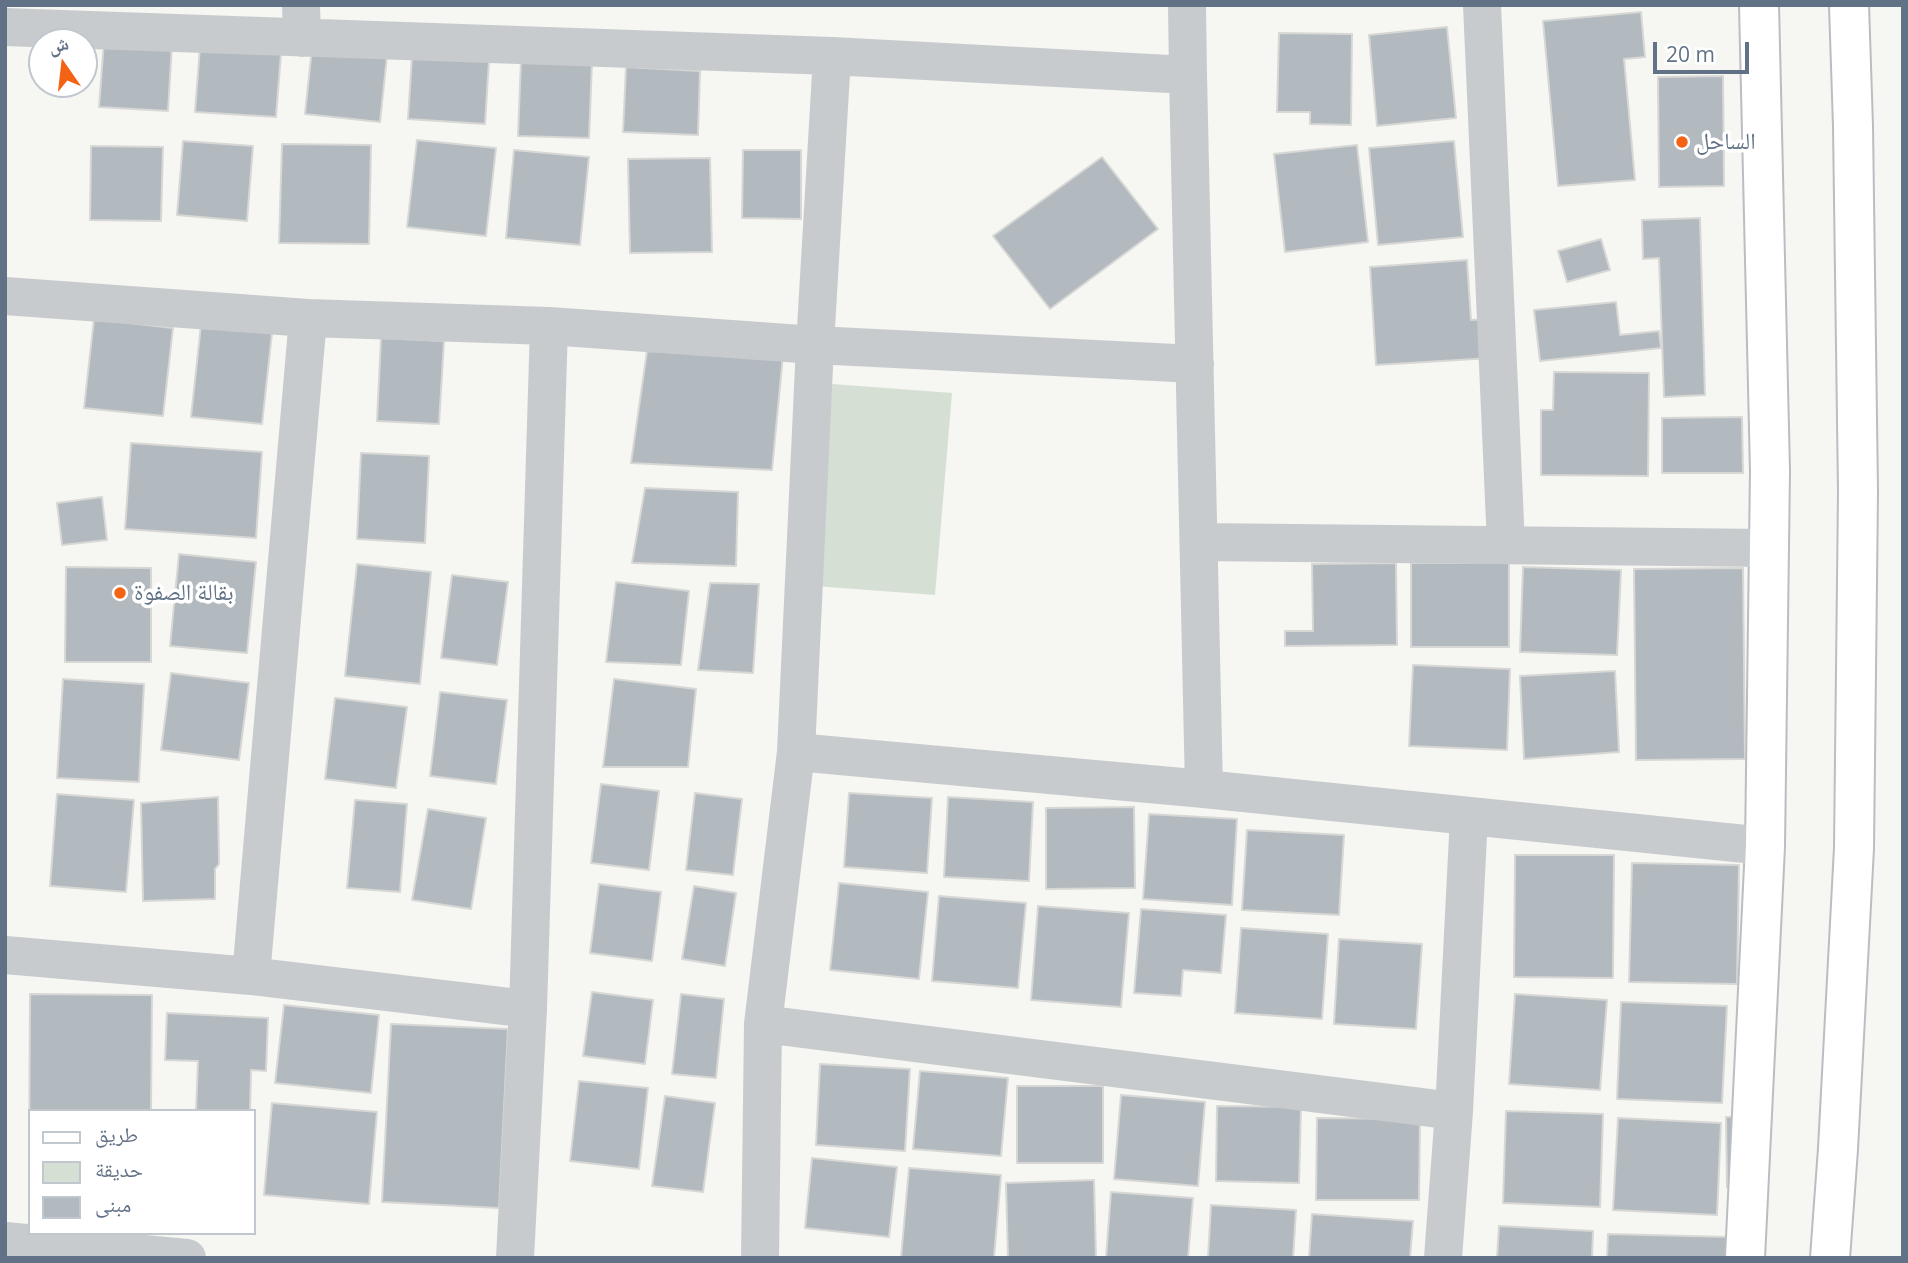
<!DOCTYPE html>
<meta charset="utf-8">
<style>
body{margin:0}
#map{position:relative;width:1908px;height:1263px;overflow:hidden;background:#f6f6f2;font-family:"Open Sans","Noto Naskh Arabic",sans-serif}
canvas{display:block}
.frame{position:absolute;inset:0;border:7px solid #627286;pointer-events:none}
.legend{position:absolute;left:28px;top:1109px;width:228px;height:126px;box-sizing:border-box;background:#fff;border:2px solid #c0c7cf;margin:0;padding:9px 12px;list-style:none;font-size:21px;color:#627286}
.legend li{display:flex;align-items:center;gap:14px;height:35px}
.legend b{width:35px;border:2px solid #c0c7cf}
.north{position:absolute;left:28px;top:28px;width:70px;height:70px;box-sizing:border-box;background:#fff;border:2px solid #c0c7cf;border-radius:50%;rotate:346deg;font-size:19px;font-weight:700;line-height:28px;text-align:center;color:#627286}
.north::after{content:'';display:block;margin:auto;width:24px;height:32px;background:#f46214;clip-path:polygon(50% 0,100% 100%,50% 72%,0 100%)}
.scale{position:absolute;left:1653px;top:42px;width:96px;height:32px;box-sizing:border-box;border:4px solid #627286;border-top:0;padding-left:9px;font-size:21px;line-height:24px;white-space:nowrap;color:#627286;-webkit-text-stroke:5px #fff;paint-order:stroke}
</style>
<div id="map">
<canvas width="1908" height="1263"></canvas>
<div class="frame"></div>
<ul class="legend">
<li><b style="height:9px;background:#fff"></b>طريق</li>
<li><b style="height:19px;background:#d6dfd3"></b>حديقة</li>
<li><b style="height:19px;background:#b2b9bf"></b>مبنى</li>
</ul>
<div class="north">ش</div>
<div class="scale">20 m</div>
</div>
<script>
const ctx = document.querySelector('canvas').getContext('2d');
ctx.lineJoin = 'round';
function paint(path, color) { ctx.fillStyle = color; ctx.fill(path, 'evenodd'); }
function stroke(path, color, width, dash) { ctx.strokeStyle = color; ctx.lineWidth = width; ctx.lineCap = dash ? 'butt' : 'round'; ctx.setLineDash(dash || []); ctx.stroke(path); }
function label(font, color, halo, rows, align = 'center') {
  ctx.font = font + ' "Open Sans","Noto Naskh Arabic",sans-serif'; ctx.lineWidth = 7; ctx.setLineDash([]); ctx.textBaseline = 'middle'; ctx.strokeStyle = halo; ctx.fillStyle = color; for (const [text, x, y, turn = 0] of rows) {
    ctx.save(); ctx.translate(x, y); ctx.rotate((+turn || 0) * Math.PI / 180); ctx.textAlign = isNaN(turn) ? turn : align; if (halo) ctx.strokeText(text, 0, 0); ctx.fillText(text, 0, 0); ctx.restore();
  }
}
paint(new Path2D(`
 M832,384L952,393L935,595L815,586Z`), '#d6dfd3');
const building = new Path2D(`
 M1641,12L1645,57L1624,59L1635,180L1558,186L1543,21Z
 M1447,27L1456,118L1377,126L1369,35Z
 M1279,33L1352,34L1351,125L1310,124V112H1277Z
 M104,41L172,45L168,111L99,107Z
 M200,47L281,53L276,117L195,112Z
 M312,48L387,56L380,122L305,114Z
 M412,56L489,61L485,124L408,119Z
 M521,60L592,63L589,138L518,136Z
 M626,67L700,71L698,135L623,132Z
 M1723,76L1724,186L1659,187L1658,77Z
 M417,140L496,148L486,236L407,227Z
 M183,141L253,146L247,221L177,215Z
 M1454,141L1463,237L1378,245L1369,148Z
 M282,144L371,145L369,244L279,243Z
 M1357,145L1368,242L1285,252L1274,154Z
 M91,146L163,147L161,221L90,220Z
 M514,150L589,157L580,245L506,238Z
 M743,150H801V219L742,218Z
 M1102,157L1158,229L1050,309L993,236Z
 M710,158L712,252L630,253L628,159Z
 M1700,218L1705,395L1664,397L1659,258L1643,259L1642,220Z
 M1601,239L1610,270L1567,282L1558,251Z
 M1467,260L1471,320L1489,319L1491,358L1376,365L1370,267Z
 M1616,302L1620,335L1659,331L1661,348L1540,361L1534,310Z
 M94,319L173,328L163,416L84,408Z
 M201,325L272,333L262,424L191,417Z
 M381,338L444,341L439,424L377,421Z
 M647,351L783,355L772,470L631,463Z
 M1554,372L1649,373L1648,476L1541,475V410H1553Z
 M1742,417L1743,473H1662V418Z
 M131,443L262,452L256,538L125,529Z
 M361,453L429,456L425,543L357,539Z
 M645,488L738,492L736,566L632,563Z
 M102,497L107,540L62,545L57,503Z
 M179,554L256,562L247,653L170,646Z
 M1396,563L1397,645L1285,646V631H1313L1312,564Z
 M1411,563H1509V647H1411Z
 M357,564L431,572L420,684L345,676Z
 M66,567L151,568V662H65Z
 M1523,567L1621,570L1617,655L1520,652Z
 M1743,568L1745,759L1636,760L1634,569Z
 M452,575L508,582L497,665L441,658Z
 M616,582L689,591L681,665L606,662Z
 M710,583L759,584L753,673L698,670Z
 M1413,665L1510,669L1507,750L1409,746Z
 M1615,671L1619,752L1524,759L1520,676Z
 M171,673L249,683L239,760L161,750Z
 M63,679L144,684L139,782L57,778Z
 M614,679L696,689L688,767H603Z
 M440,692L507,700L496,784L430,776Z
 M335,698L407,707L396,788L325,779Z
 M601,784L659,791L649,870L591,863Z
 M695,793L742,799L733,875L686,870Z
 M849,793L932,798L927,873L844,867Z
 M57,794L134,800L126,892L50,886Z
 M218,797L219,864L215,869V899L143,901L141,803Z
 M948,797L1033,802L1029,881L944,877Z
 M355,800L407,804L400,892L347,888Z
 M1134,807L1135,888L1046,889V808Z
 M428,809L486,818L471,909L412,900Z
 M1149,814L1237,819L1232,905L1143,899Z
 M1247,830L1344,835L1339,915L1242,910Z
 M1515,855H1614L1613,978L1514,977Z
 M1632,863L1739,865L1737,984L1629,982Z
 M839,883L928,892L919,979L830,970Z
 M599,884L661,892L652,961L590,953Z
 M694,886L736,893L725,966L682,959Z
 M939,896L1026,903L1018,988L932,981Z
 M1038,906L1129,913L1121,1007L1031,1000Z
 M1141,909L1226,915L1221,973L1183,970L1181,996L1134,993Z
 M1241,928L1328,934L1322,1019L1235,1013Z
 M1339,939L1422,944L1416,1029L1334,1024Z
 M592,992L653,1000L645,1064L583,1056Z
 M30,994L152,995L151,1111H30L29,1167Z
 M681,994L724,999L716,1078L672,1074Z
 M1515,994L1607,1000L1600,1090L1509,1084Z
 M1621,1002L1727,1006L1722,1103L1617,1099Z
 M284,1005L379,1015L371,1093L275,1083Z
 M167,1013L268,1018L266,1071L251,1070L250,1111H196L198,1061L165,1060Z
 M391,1024L508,1029L499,1208L382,1202Z
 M820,1064L910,1069L905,1151L816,1145Z
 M920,1071L1008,1078L1001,1156L913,1149Z
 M579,1081L648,1088L639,1169L570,1161Z
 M1017,1086H1103V1163H1017Z
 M1121,1095L1205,1102L1198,1186L1114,1179Z
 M665,1096L715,1103L703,1192L652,1186Z
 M272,1103L377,1112L369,1204L264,1195Z
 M1217,1106L1301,1107L1299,1183L1216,1181Z
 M1506,1111L1603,1114L1600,1207L1503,1203Z
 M1726,1117H1743V1187H1727Z
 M1317,1118L1420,1119L1419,1200H1316Z
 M1618,1118L1721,1123L1717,1215L1613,1210Z
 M812,1158L897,1167L889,1237L805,1228Z
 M909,1168L1001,1175L994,1258H901Z
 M1094,1180L1096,1258H1008L1006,1183Z
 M1111,1192L1193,1198L1188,1258H1106Z
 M1211,1205L1296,1210L1293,1258H1208Z
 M1312,1214L1413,1221L1410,1258H1309Z
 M1499,1226L1593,1231L1592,1258H1497Z
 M1608,1234L1729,1237L1728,1258H1607Z`);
paint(building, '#b2b9bf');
stroke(building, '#d7d8d5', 2);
const major = new Path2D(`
 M1745,1258L1765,846L1770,471L1759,5
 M1830,1258L1838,1149L1854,848L1858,492L1853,126L1849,5`);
stroke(major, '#babdc1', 42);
stroke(new Path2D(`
 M301,5L302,38
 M1187,5L1188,75
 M1482,5L1506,545
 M5,27L832,56L815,345L796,752L763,1024L760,1258
 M832,56L1188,75L1204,789L1765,846
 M5,296L308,318L549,326L815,345L1195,364
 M1199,542L1768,548
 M796,752L1204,789
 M5,955L251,976L528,1009
 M251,976L308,318
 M763,1024L1454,1111
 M5,1241L187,1258
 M515,1258L528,1009L549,326
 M1443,1258L1454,1111L1469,816`), '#c8cbce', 38);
stroke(major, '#fff', 38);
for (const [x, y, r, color] of [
 [1682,142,7,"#f46214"],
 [120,593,7,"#f46214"]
]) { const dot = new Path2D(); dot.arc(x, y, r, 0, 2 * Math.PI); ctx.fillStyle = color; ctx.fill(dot); stroke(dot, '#fff', 2.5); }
label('23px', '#627286', '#fff', [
 ["الساحل",1696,142],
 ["بقالة الصفوة",134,593]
], 'left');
</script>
